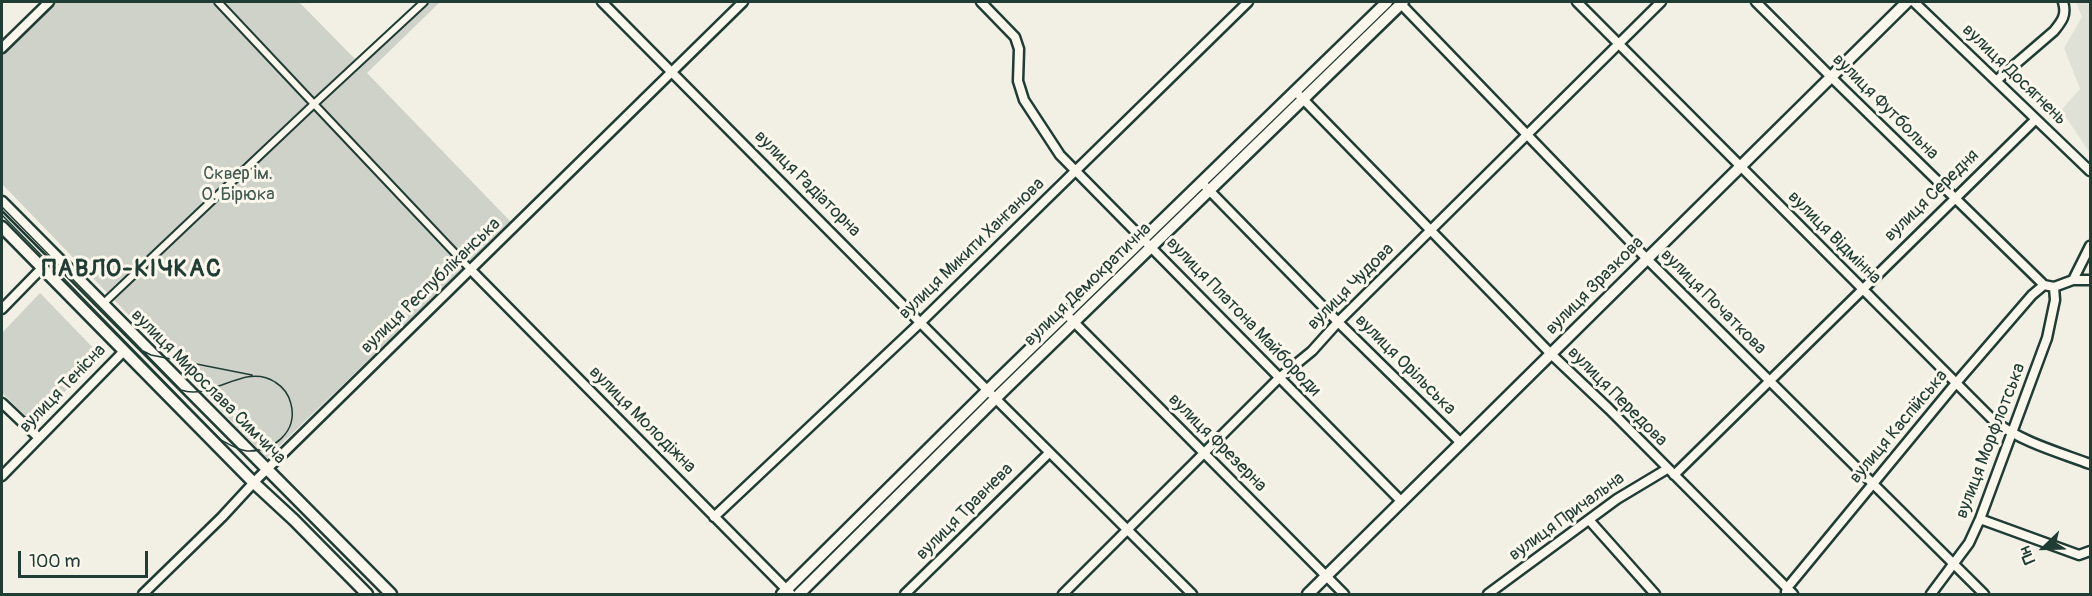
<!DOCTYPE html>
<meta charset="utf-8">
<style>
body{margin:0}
#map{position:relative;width:2092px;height:596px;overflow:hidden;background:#f2f0e5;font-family:Pangolin,sans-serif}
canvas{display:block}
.frame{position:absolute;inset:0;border:3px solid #1f3d34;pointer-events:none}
.north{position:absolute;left:2014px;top:518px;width:60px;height:60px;-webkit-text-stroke:4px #fbf7ec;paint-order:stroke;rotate:247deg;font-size:16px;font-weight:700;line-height:24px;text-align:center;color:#1f3d34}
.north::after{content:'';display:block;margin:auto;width:21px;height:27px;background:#1f3d34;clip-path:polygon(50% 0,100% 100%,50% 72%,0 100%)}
.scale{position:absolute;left:18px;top:551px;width:130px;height:27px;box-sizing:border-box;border:3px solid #1f3d34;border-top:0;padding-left:8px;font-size:18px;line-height:21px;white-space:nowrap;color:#1f3d34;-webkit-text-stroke:4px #fbf7ec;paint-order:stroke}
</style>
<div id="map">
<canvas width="2092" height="596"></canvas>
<div class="frame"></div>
<div class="north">Пн</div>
<div class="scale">100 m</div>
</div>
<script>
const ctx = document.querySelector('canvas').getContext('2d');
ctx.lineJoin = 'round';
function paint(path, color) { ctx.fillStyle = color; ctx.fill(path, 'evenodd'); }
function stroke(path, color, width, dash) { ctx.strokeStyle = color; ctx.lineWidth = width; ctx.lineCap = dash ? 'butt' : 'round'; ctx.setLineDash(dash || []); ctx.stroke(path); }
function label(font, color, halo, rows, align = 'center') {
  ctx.font = font + ' Pangolin,sans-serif'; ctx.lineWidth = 6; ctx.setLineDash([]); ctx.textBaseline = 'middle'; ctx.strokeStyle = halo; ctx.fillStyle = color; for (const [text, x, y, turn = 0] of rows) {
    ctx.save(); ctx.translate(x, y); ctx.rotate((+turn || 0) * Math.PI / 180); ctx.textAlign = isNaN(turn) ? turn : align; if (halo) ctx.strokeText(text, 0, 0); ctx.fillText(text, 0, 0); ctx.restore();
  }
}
paint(new Path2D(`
 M2076,2H2090V153L2061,110L2080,89L2064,48L2082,17Z`), '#e0e1d6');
paint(new Path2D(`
 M50,2H299L356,60L417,2H440L367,73L511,222L267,458L2,184V50Z
 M40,293L100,355L34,424L2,393V333Z`), '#cfd2c8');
const pedestrian = new Path2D(`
 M218,2L314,104L424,2
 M107,300L314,104L470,269`);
const minor = new Path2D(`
 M602,2L1002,405L1192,594
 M981,2L1015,37L1019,49L1018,81L1024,100L1060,155L1402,502
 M1399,2L1646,258L1984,594
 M1577,2L1994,421C2022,442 2058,452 2090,464
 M1756,2L1830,76L2044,285L2054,287L2073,280L2090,246
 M1914,2L2090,171
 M2,48L49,2
 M1997,80L2054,31C2062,21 2067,15 2063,2
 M1300,96L1551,354L1609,409L1793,594
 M1205,186L1338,322L1461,443
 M470,269L791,594
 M2073,280H2090
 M2,309L42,268
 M1070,318L1344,594
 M2,403L38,437
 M1674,475L2036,119
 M2,476L124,351
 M714,517L921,322L1248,2
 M1980,519L2079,555L2090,551
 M1590,521L1655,594
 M1786,592L1787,588L1956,383L2032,295L2044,285
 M143,594L222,517L258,478L743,2
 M905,594L1049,453
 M1063,594L1279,378L1312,351L1338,322L1661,2
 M1488,594L1617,499L1667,469
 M1931,594L1969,543L1980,519L2047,338L2055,300L2054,287`);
const tertiary = new Path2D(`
 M2,202L391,594
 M2,227L254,483L294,520L367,594
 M782,594L997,381L1387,2
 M799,594L1003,391L1403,2
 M1308,594L1907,2`);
stroke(pedestrian, '#1f3d34', 10);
stroke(minor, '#1f3d34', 13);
stroke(tertiary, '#1f3d34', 15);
stroke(pedestrian, '#fbf7ec', 6);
stroke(minor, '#fbf7ec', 8);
stroke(tertiary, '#fbf7ec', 10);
stroke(new Path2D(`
 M2,207L181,390C212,401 245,362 275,382C283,387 289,395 291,404C298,432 273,452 247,451C238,450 230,445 221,440L2,215
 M143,351L151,355L252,375`), '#1f3d34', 1.5);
label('18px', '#1f3d34', '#fbf7ec', [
 ["вулиця Досягнень",2014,75,44],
 ["вулиця Футбольна",1885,107,45],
 ["вулиця Радіаторна",807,184,45],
 ["вулиця Середня",1932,196,-44],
 ["вулиця Відмінна",1834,238,45],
 ["вулиця Микити Ханганова",972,249,-44],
 ["вулиця Демократична",1088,285,-44],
 ["вулиця Республіканська",431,286,-44],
 ["вулиця Зразкова",1595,286,-45],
 ["вулиця Чудова",1351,287,-45],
 ["вулиця Початкова",1713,302,45],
 ["вулиця Платона Майбороди",1243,317,46],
 ["вулиця Орільська",1405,365,45],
 ["вулиця Мирослава Симчича",208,387,45],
 ["вулиця Тенісна",63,389,-46],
 ["вулиця Передова",1617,397,45],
 ["вулиця Молодіжна",642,420,45],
 ["вулиця Каспійська",1899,427,-50],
 ["вулиця Морфлотська",1991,441,-69],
 ["вулиця Фрезерна",1217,443,45],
 ["вулиця Травнева",965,512,-45],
 ["вулиця Причальна",1567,517,-36]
]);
label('18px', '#425b52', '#fbf7ec', [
 ["Сквер ім.",238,174],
 ["О. Бірюка",238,195]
]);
ctx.letterSpacing = '1.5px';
label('bold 24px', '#1f3d34', '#fbf7ec', [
 ["ПАВЛО-КІЧКАС",132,270]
]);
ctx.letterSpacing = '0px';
</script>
